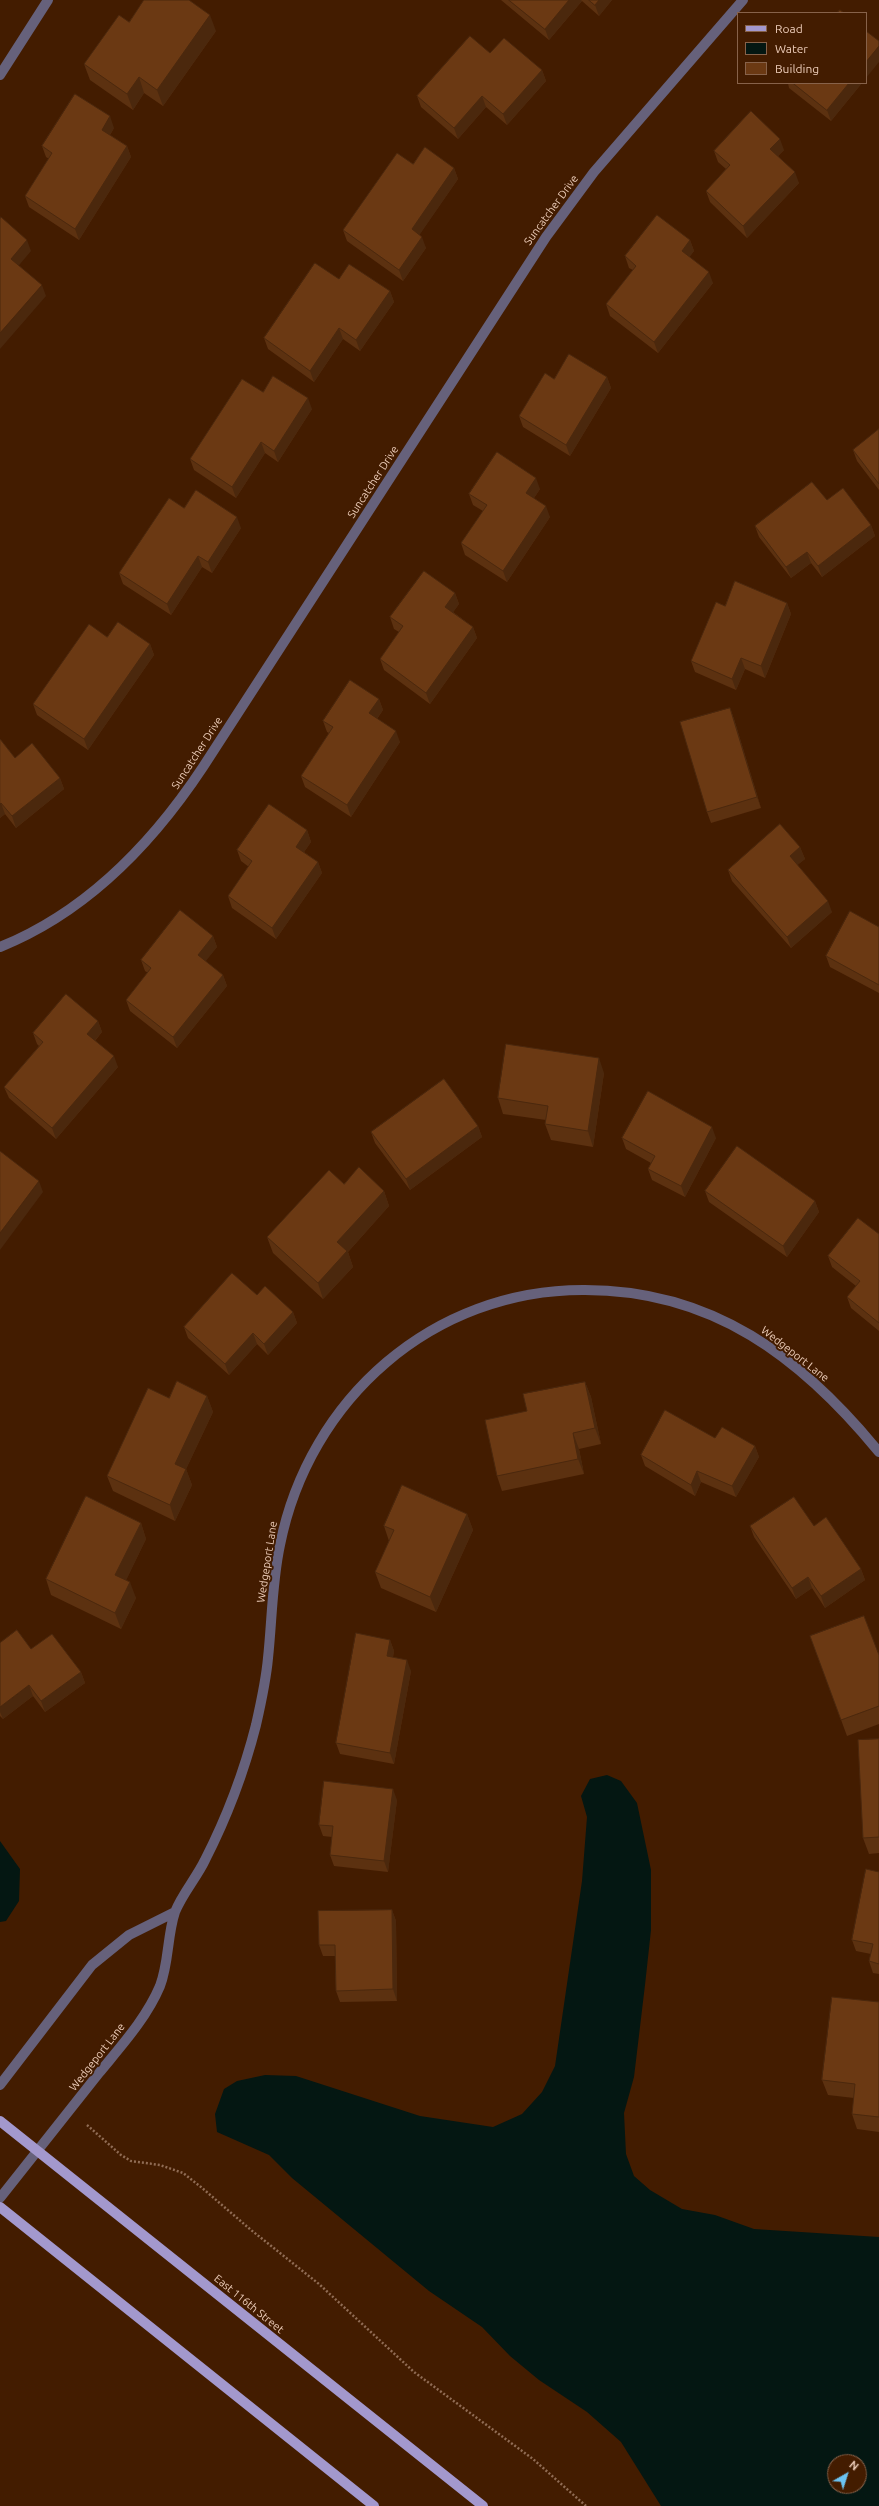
<!DOCTYPE html>
<style>
body{margin:0}
#map{position:relative;width:879px;height:2506px;overflow:hidden;background:#431c00;font-family:Ubuntu,sans-serif}
canvas{display:block}
.legend{position:absolute;left:737px;top:12px;width:130px;height:72px;box-sizing:border-box;background:#431c00;border:1px solid #87624a;margin:0;padding:5px 7px;list-style:none;font-size:12px;color:#ecccb8}
.legend li{display:flex;align-items:center;gap:8px;height:20px}
.legend b{width:20px;border:1px solid #87624a}
.north{position:absolute;left:827px;top:2454px;width:40px;height:40px;box-sizing:border-box;background:#431c00;border:1px solid #87624a;border-radius:50%;rotate:39deg;font-size:11px;font-weight:700;line-height:16px;text-align:center;color:#ecccb8}
.north::after{content:'';display:block;margin:auto;width:14px;height:18px;background:#6bc3f2;clip-path:polygon(50% 0,100% 100%,50% 72%,0 100%)}
</style>
<div id="map">
<canvas width="879" height="2506"></canvas>
<ul class="legend">
<li><b style="height:5px;background:#a398cd"></b>Road</li>
<li><b style="height:11px;background:#041712"></b>Water</li>
<li><b style="height:11px;background:#6b3913"></b>Building</li>
</ul>
<div class="north">N</div>
</div>
<script>
const ctx = document.querySelector('canvas').getContext('2d');
ctx.lineJoin = 'round';
function paint(path, color) { ctx.fillStyle = color; ctx.fill(path, 'evenodd'); }
function stroke(path, color, width, dash) { ctx.strokeStyle = color; ctx.lineWidth = width; ctx.lineCap = dash ? 'butt' : 'round'; ctx.setLineDash(dash || []); ctx.stroke(path); }
function label(font, color, halo, rows, align = 'center') {
  ctx.font = font + ' Ubuntu,sans-serif'; ctx.lineWidth = 4; ctx.setLineDash([]); ctx.textBaseline = 'middle'; ctx.strokeStyle = halo; ctx.fillStyle = color; for (const [text, x, y, turn = 0] of rows) {
    ctx.save(); ctx.translate(x, y); ctx.rotate((+turn || 0) * Math.PI / 180); ctx.textAlign = isNaN(turn) ? turn : align; if (halo) ctx.strokeText(text, 0, 0); ctx.fillText(text, 0, 0); ctx.restore();
  }
}
paint(new Path2D(`
 M607,1775L621,1781L637,1803L651,1870V1930L645,1985L634,2077L624,2113L626,2154L634,2176L650,2190L682,2209L715,2215L754,2229L879,2237V2506H661L621,2442L587,2412L539,2380L510,2356L482,2327L429,2291L292,2178L269,2155L217,2132L215,2114L224,2089L237,2081L265,2075L296,2076L420,2116L493,2127L522,2114L542,2092L555,2066L582,1881L587,1817L581,1796L590,1779ZM835,2462H859V2486H835Z
 M0,1841L20,1869L19,1901L6,1921L0,1922Z`), '#041712');
stroke(new Path2D(`
 M87,2125L121,2155L131,2161L160,2165L183,2173L201,2187L251,2230L319,2284L414,2372L533,2459L586,2506`), '#906c54', 2.5, [2, 2]);
stroke(new Path2D(`
 M0,75L48,0
 M0,947C87,912 152,844 203,767L546,237L594,172L743,0
 M0,2085L92,1965L129,1935L175,1912
 M0,2198C33,2156 66,2115 99,2073C121,2046 146,2019 160,1986C169,1963 167,1936 175,1912C182,1894 197,1877 205,1860C227,1817 244,1772 256,1725C261,1703 266,1681 268,1658C272,1621 272,1582 280,1545C309,1399 433,1289 585,1290C713,1290 801,1357 879,1452`), '#66617b', 10);
stroke(new Path2D(`
 M0,2121L483,2506
 M0,2207L374,2506`), '#a398cd', 10);
paint(new Path2D(`
 M501,0H612L599,16L582,1L549,40Z
 M216,31L163,106L144,93L133,110L90,80L84,64Z
 M490,53L542,70L546,81L507,125L486,107L458,139L421,107L417,96Z
 M788,83H862L831,121L789,88Z
 M114,128L110,135L127,146L131,157L79,240L29,207L25,196L49,159L46,157L42,146Z
 M784,150L778,156L799,183L747,238L710,202L706,191L726,169L718,162L714,151Z
 M413,164L454,168L458,179L419,235L426,248L403,281L347,241L343,230Z
 M690,240L694,251L689,257L713,283L658,353L610,316L606,304L633,270L629,268L625,256Z
 M339,279L390,291L394,302L360,351L343,339L314,382L268,349L264,338Z
 M607,377L611,388L570,456L523,427L519,416Z
 M263,392L312,409L278,462L265,453L236,498L194,470L190,459Z
 M879,429V490L857,461L853,450Z
 M540,489L534,498L550,517L507,582L465,555L461,543L483,511L473,505L469,494Z
 M827,500L871,525L875,536L822,577L811,563L791,578L759,537L755,526Z
 M184,508L241,528L212,573L202,567L171,615L123,584L119,573Z
 M455,593L459,604L453,612L473,627L477,638L430,704L384,670L380,659L399,632L394,629L390,617Z
 M787,603L791,614L765,678L745,669L736,690L695,672L691,661L725,606Z
 M107,637L150,644L154,655L88,750L37,715L33,704Z
 M379,699L383,710L377,719L400,742L351,817L305,787L301,776L329,733L327,732L323,721Z
 M730,708L734,719L761,808L711,823L707,812Z
 M0,739L15,758L60,778L64,789L16,828L5,814L0,818Z
 M307,830L311,842L304,852L318,862L322,873L276,939L232,908L228,896L249,867L241,861L237,850Z
 M800,847L805,859L797,865L832,912L791,948L732,881L728,870Z
 M879,927V993L830,967L826,956Z
 M213,936L217,947L205,961L223,975L227,986L177,1048L130,1011L126,1000L148,973L145,971L141,960Z
 M98,1021L102,1032L95,1041L118,1067L56,1139L9,1098L4,1087L39,1046L37,1044L33,1033Z
 M604,1073L593,1147L551,1140L545,1124L546,1120L503,1114L498,1098Z
 M478,1126L482,1137L410,1190L375,1143L371,1132Z
 M622,1138H716L685,1197L652,1180L648,1169L651,1163L626,1149Z
 M344,1184L384,1191L389,1206L348,1252L353,1267L323,1299L273,1253L267,1237Z
 M705,1191L815,1201L819,1212L787,1257L709,1202Z
 M879,1234V1331L851,1308L847,1297L856,1286L832,1267L828,1256Z
 M257,1295L293,1312L297,1323L268,1355L257,1344L229,1375L188,1338L184,1327Z
 M585,1382L591,1397L601,1444L579,1449L584,1474L502,1491L497,1476L527,1411Z
 M207,1396L213,1412L186,1469L192,1485L175,1521L113,1491L107,1476L169,1398Z
 M715,1438L755,1446L759,1457L736,1497L701,1482L695,1496L645,1466L641,1455Z
 M467,1514L473,1530L436,1612L381,1588L375,1572L389,1541L384,1526Z
 M141,1523L146,1539L126,1580L136,1598L121,1629L51,1595L46,1579Z
 M750,1526H814L861,1569L865,1580L825,1608L812,1588L796,1599L754,1537Z
 M810,1636L879,1655V1724L847,1736Z
 M390,1640L394,1651L393,1657L411,1671L394,1764L340,1754L336,1743Z
 M0,1643L31,1649L81,1672L85,1683L45,1712L33,1696L3,1719L0,1716Z
 M879,1739V1853L869,1854L863,1838Z
 M397,1800L388,1872L334,1866L330,1855L332,1837L323,1836L319,1825Z
 M879,1872V1974L873,1973L869,1961L871,1954L856,1951L852,1940Z
 M392,1910L396,1921L397,2001L340,2002L336,1991L335,1956H323L319,1945Z
 M879,2002V2132L857,2129L852,2114L854,2098L828,2095L822,2080Z`), '#5c3110');
paint(new Path2D(`
 M569,0H581L582,1L549,40L545,29Z
 M599,0H612L599,16L595,5Z
 M210,15L216,31L163,106L157,90Z
 M879,46V62L866,78V62Z
 M542,70L546,81L507,125L503,114Z
 M139,77L144,93L133,110L127,94Z
 M849,83H862L831,121L827,110Z
 M482,96L486,107L458,139L454,128Z
 M110,116L114,128L106,141L102,130Z
 M780,139L784,150L774,160L770,149Z
 M127,146L131,157L79,240L75,229Z
 M454,168L458,179L416,240L412,229Z
 M795,172L799,183L747,238L743,226Z
 M422,237L426,248L403,281L399,270Z
 M27,240L31,251L15,270L11,259Z
 M690,240L694,251L686,262L682,251Z
 M709,272L713,283L658,353L654,342Z
 M42,285L46,296L0,349V333Z
 M390,291L394,302L360,351L356,340Z
 M339,328L343,339L314,382L310,371Z
 M607,377L611,388L570,456L566,445Z
 M308,398L312,409L278,462L274,451Z
 M261,442L265,453L236,498L232,487Z
 M536,478L540,489L530,504L526,493Z
 M546,506L550,517L507,582L503,571Z
 M237,517L241,528L212,573L208,562Z
 M871,525L875,536L822,577L818,566Z
 M807,552L811,563L791,578L786,567Z
 M198,556L202,567L171,615L167,604Z
 M455,593L459,604L449,618L445,607Z
 M787,603L791,614L765,678L761,666Z
 M473,627L477,638L430,704L426,693Z
 M150,644L154,655L88,750L84,739Z
 M741,658L745,669L736,690L732,679Z
 M379,699L383,710L373,724L369,713Z
 M730,708L734,719L761,808L757,797Z
 M396,731L400,742L351,817L347,805Z
 M60,778L64,789L16,828L12,816Z
 M1,803L5,814L0,818V804Z
 M307,830L311,842L300,858L296,847Z
 M800,847L805,859L794,868L790,856Z
 M318,862L322,873L276,939L272,928Z
 M828,901L832,912L791,948L787,937Z
 M213,936L217,947L202,966L198,955Z
 M223,975L227,986L177,1048L173,1037Z
 M98,1021L102,1032L91,1045L87,1034Z
 M114,1056L118,1067L56,1139L52,1128Z
 M599,1058L604,1073L593,1147L588,1131Z
 M478,1126L482,1137L410,1190L406,1179Z
 M712,1127L716,1138L685,1197L681,1186Z
 M39,1181L43,1192L0,1250V1233Z
 M384,1191L389,1206L348,1252L353,1267L323,1299L318,1283L337,1242Z
 M815,1201L819,1212L787,1257L783,1246Z
 M293,1312L297,1323L268,1355L264,1344Z
 M253,1333L257,1344L229,1375L225,1364Z
 M585,1382L591,1397L601,1444L595,1428Z
 M207,1396L213,1412L181,1480L175,1464Z
 M573,1433L579,1449L584,1474L578,1459Z
 M755,1446L759,1457L736,1497L732,1486Z
 M186,1469L192,1485L175,1521L170,1505Z
 M697,1471L701,1482L695,1496L691,1485Z
 M467,1514L473,1530L436,1612L430,1597Z
 M141,1523L146,1539L121,1591L115,1575Z
 M861,1569L865,1580L825,1608L821,1596Z
 M808,1577L812,1588L796,1599L792,1588Z
 M130,1582L136,1598L121,1629L115,1613Z
 M390,1640L394,1651L391,1667L387,1656Z
 M407,1660L411,1671L394,1764L390,1753Z
 M81,1672L85,1683L45,1712L41,1701Z
 M29,1685L33,1696L3,1719L0,1712V1707Z
 M393,1789L397,1800L388,1872L384,1861Z
 M392,1910L396,1921L397,2001L393,1989Z`), '#4b280d');
const building = new Path2D(`
 M144,0H189L210,15L157,90L139,77L127,94L84,64L119,15L129,22Z
 M509,0H569L545,29Z
 M589,0H599L595,5Z
 M840,10L844,13H837Z
 M866,31L879,41V46L866,62Z
 M470,36L490,53L504,38L542,70L503,114L482,96L454,128L417,96Z
 M793,83H849L827,110Z
 M75,94L110,116L102,130L127,146L75,229L25,196L52,153L42,146Z
 M751,111L780,139L770,149L795,172L743,226L706,191L730,165L714,151Z
 M425,147L454,168L412,229L422,237L399,270L343,230L397,153L413,164Z
 M657,215L690,240L682,251L709,272L654,342L606,304L636,266L625,256Z
 M1,217L27,240L11,259L42,285L0,333V219Z
 M315,263L339,279L349,264L390,291L356,340L339,328L310,371L264,338Z
 M569,354L607,377L566,445L519,416L545,373L554,379Z
 M273,376L308,398L274,451L261,442L232,487L190,459L242,379L263,392Z
 M879,429V484L853,450Z
 M497,452L536,478L526,493L546,506L503,571L461,543L487,505L469,494Z
 M812,482L827,500L843,488L871,525L818,566L807,552L786,567L755,526Z
 M196,490L237,517L208,562L198,556L167,604L119,573L169,498L184,508Z
 M424,571L455,593L445,607L473,627L426,693L380,659L403,626L390,617Z
 M735,581L787,603L761,666L741,658L732,679L691,661L716,602L725,606Z
 M118,622L150,644L84,739L33,704L89,624L107,637Z
 M350,680L379,699L369,713L396,731L347,805L301,776L333,727L323,721Z
 M730,708L757,797L707,812L680,722Z
 M0,739L15,758L32,743L60,778L12,816L1,803L0,804Z
 M269,804L307,830L296,847L318,862L272,928L228,896L252,861L237,850Z
 M780,824L800,847L790,856L828,901L787,937L728,870Z
 M180,910L213,936L198,955L223,975L173,1037L126,1000L151,968L141,960Z
 M850,911L879,927V985L826,956Z
 M66,994L98,1021L87,1034L114,1056L52,1128L4,1087L43,1042L33,1033Z
 M506,1044L599,1058L588,1131L545,1124L548,1106L498,1098Z
 M444,1079L478,1126L406,1179L371,1132Z
 M648,1091L712,1127L681,1186L648,1169L655,1156L622,1138Z
 M737,1146L815,1201L783,1246L705,1191Z
 M0,1151L39,1181L0,1233Z
 M359,1167L384,1191L337,1242L347,1251L318,1283L267,1237L329,1170L344,1184Z
 M858,1218L879,1234V1323L847,1297L860,1281L828,1256Z
 M232,1273L257,1295L265,1286L293,1312L264,1344L253,1333L225,1364L184,1327Z
 M177,1381L207,1396L175,1464L186,1469L170,1505L107,1476L148,1388L169,1398Z
 M585,1382L595,1428L573,1433L578,1459L497,1476L485,1420L527,1411L523,1394Z
 M665,1410L715,1438L722,1427L755,1446L732,1486L697,1471L691,1485L641,1455Z
 M402,1485L467,1514L430,1597L375,1572L394,1530L384,1526Z
 M86,1496L141,1523L115,1575L130,1582L115,1613L46,1579Z
 M794,1497L814,1526L826,1517L861,1569L821,1596L808,1577L792,1588L750,1526Z
 M864,1616L879,1655V1706L841,1720L810,1636Z
 M17,1630L31,1649L52,1634L81,1672L41,1701L29,1685L0,1707V1643Z
 M356,1633L390,1640L387,1656L407,1660L390,1753L336,1743Z
 M879,1739V1837L863,1838L858,1740Z
 M324,1781L393,1789L384,1861L330,1855L333,1826L319,1825Z
 M866,1869L879,1872V1964L869,1961L873,1944L852,1940Z
 M392,1910L393,1989L336,1991L335,1945H319L318,1911Z
 M832,1997L879,2002V2117L852,2114L855,2084L822,2080Z`);
paint(building, '#6b3913');
stroke(building, '#4b280d', 1);
label('11px', '#ecccb8', '#431c00', [
 ["Suncatcher Drive",551,210,-54],
 ["Suncatcher Drive",373,482,-57],
 ["Suncatcher Drive",197,753,-57],
 ["Wedgeport Lane",795,1354,38],
 ["Wedgeport Lane",267,1562,-81],
 ["Wedgeport Lane",97,2057,-52],
 ["East 116th Street",249,2304,39]
]);
</script>
